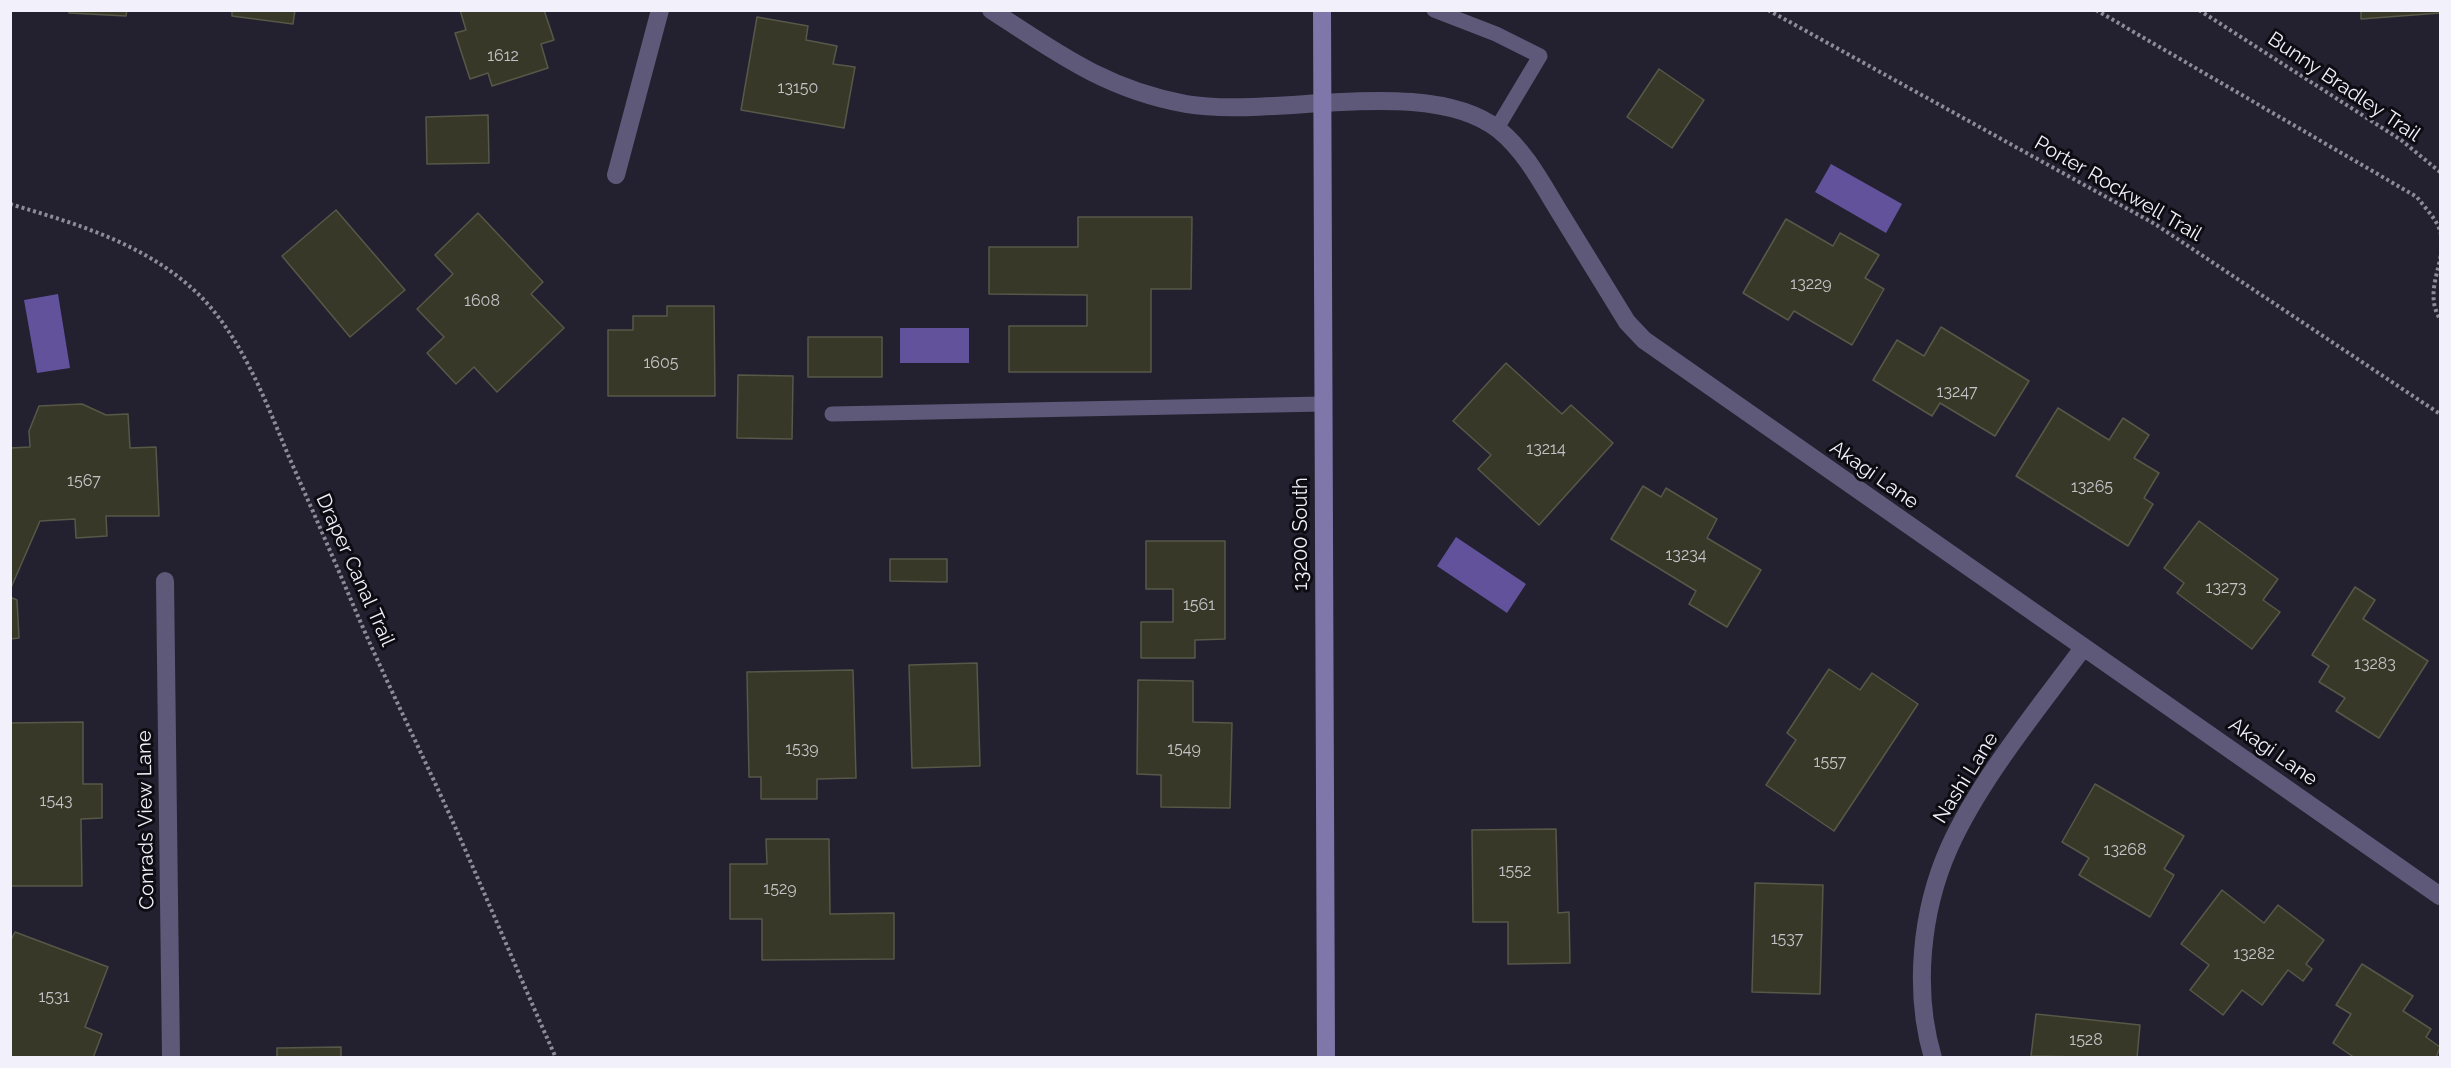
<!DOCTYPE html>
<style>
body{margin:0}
#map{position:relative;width:2451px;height:1068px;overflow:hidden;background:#23212f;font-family:Raleway,sans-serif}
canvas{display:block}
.frame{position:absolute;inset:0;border:12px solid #f2f1fb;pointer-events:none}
</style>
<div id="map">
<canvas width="2451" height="1068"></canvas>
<div class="frame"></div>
</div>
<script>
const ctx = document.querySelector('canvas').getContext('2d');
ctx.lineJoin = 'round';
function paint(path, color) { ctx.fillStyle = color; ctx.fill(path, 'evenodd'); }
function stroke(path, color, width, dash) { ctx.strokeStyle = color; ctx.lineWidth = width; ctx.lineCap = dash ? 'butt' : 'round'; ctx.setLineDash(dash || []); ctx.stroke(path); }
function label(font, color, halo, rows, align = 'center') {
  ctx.font = font + ' Raleway,sans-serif'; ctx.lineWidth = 6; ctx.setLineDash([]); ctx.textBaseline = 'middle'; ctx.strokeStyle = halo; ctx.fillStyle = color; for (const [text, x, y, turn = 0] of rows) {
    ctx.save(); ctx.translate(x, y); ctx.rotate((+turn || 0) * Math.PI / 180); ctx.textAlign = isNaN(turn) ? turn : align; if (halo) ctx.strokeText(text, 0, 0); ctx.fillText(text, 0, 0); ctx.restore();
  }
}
paint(new Path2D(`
 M1831,164L1902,204L1886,233L1815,192Z
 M58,294L70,368L37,373L24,300Z
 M900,328H969V363H900Z
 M1456,537L1526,584L1507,613L1437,566Z`), '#62529c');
const building = new Path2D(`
 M69,10H127L126,16L69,13Z
 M232,10H295L293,24L232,16Z
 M460,10H544L554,40L541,44L548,68L492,86L488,73L470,79L455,33L466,30Z
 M2361,10H2440V13L2361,19Z
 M757,17L808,26L806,40L837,46L833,64L855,67L844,128L741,110Z
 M1659,69L1704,100L1672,148L1627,117Z
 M488,115L489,163L427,164L426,117Z
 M336,210L405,290L350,337L282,256Z
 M478,213L543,282L531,294L564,328L497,392L474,367L456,384L427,353L444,337L417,309L453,274L435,255Z
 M1078,217H1192L1191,289H1151V372H1009V326H1087V295L989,294V247H1078Z
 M1786,219L1833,246L1840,233L1879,255L1865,278L1884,289L1852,345L1794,311L1788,320L1743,293Z
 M667,306H714L715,396H608V330H633V316H667Z
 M1941,327L2029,381L1995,436L1940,403L1932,416L1873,380L1897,340L1924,356Z
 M808,337H882V377H808Z
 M1506,363L1562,414L1571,405L1613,443L1539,525L1478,469L1491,455L1453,421Z
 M738,375L793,376L792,439L737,438Z
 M82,404L106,415L128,414L130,448L156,447L159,516H106L107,536L76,538L75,519L40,521L10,590V448L30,447L29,431L39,406Z
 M2058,408L2109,440L2123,418L2149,435L2134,458L2159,473L2144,498L2153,504L2128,546L2016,476Z
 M1643,486L1661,497L1666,488L1717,519L1707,538L1761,570L1727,627L1689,604L1696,591L1611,539Z
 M2199,521L2278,579L2263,600L2280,612L2252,649L2177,593L2184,583L2164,568Z
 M1146,541H1225V639L1195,640V658H1141V622H1173V589H1146Z
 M890,559H947V582L890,581Z
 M2355,587L2375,600L2363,619L2428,661L2379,738L2336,711L2345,698L2319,682L2329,666L2312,655Z
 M10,597L17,600L19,638L10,639Z
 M977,663L980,766L912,768L909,665Z
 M1829,669L1860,690L1872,673L1918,704L1834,831L1766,785L1796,740L1787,733Z
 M853,670L856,778L817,779V799H761V777H749L747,672Z
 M1138,680L1193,681V722L1232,723L1230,808L1161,807V775L1137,774Z
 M83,722V784H102V818L81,819L82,886H10V723Z
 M2095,784L2184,836L2164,869L2174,875L2150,917L2079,875L2089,858L2062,842Z
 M1556,829L1558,913L1569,912L1570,963L1508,964V922H1473L1472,830Z
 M766,839H829L830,914L894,913V959L762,960V919H730V864H767Z
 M1755,883L1823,885L1820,994L1752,992Z
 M2222,890L2264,923L2278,905L2324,940L2306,964L2312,969L2303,981L2288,970L2262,1005L2242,990L2223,1015L2190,990L2209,965L2181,944Z
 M15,932L108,967L85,1027L102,1034L93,1058H10V942Z
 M2362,964L2413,996L2403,1011L2431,1029L2426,1037L2440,1047L2436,1058H2355L2333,1043L2351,1014L2336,1005Z
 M2036,1014L2140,1025L2137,1058L2031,1056Z
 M341,1047V1058H277V1048Z`);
paint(building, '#383829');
stroke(building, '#575848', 1.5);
stroke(new Path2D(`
 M1768,10L2155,224L2440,414
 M2096,10L2417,197C2424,207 2434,216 2439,228C2451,257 2421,288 2440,319
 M2199,10L2401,140L2440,172
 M10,204C77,224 143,243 195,291C241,334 265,400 289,457C311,507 333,557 354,607C386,682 423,755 456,829C490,905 522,982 556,1058`), '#8d8b97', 4, [3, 3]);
stroke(new Path2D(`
 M1434,10L1496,34L1540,56L1497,128
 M832,414L1323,404`), '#5e5979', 15);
stroke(new Path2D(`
 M991,10C1057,53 1107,90 1186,104C1275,119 1428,74 1499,130C1526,152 1542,184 1560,213C1583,250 1605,286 1627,322L1644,340L2440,896
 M616,175L660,10
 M165,581L171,1058
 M1933,1058C1913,991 1921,911 1949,848C1980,779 2038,709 2083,648`), '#5e5979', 18);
stroke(new Path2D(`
 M1322,10L1326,1058`), '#7f77aa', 18);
label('16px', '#c4c3c6', null, [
 ["1612",503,56],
 ["13150",798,88],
 ["13229",1811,284],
 ["1608",482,301],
 ["1605",661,363],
 ["13247",1957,392],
 ["13214",1546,449],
 ["1567",84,481],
 ["13265",2092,487],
 ["13234",1686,555],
 ["13273",2226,588],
 ["1561",1199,605],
 ["13283",2375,664],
 ["1539",802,749],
 ["1549",1184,749],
 ["1557",1830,762],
 ["1543",56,801],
 ["13268",2125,850],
 ["1552",1515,871],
 ["1529",780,889],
 ["1537",1787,939],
 ["13282",2254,954],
 ["1531",54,997],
 ["1528",2086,1040]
]);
label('20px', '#f2f1fb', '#0d0c12', [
 ["Bunny Bradley Trail",2344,87,34],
 ["Porter Rockwell Trail",2118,189,30],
 ["Akagi Lane",1874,475,35],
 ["13200 South",1301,534,-90],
 ["Draper Canal Trail",355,570,66],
 ["Akagi Lane",2273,752,35],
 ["Nashi Lane",1966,778,-58],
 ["Conrads View Lane",146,820,-91]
]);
</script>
